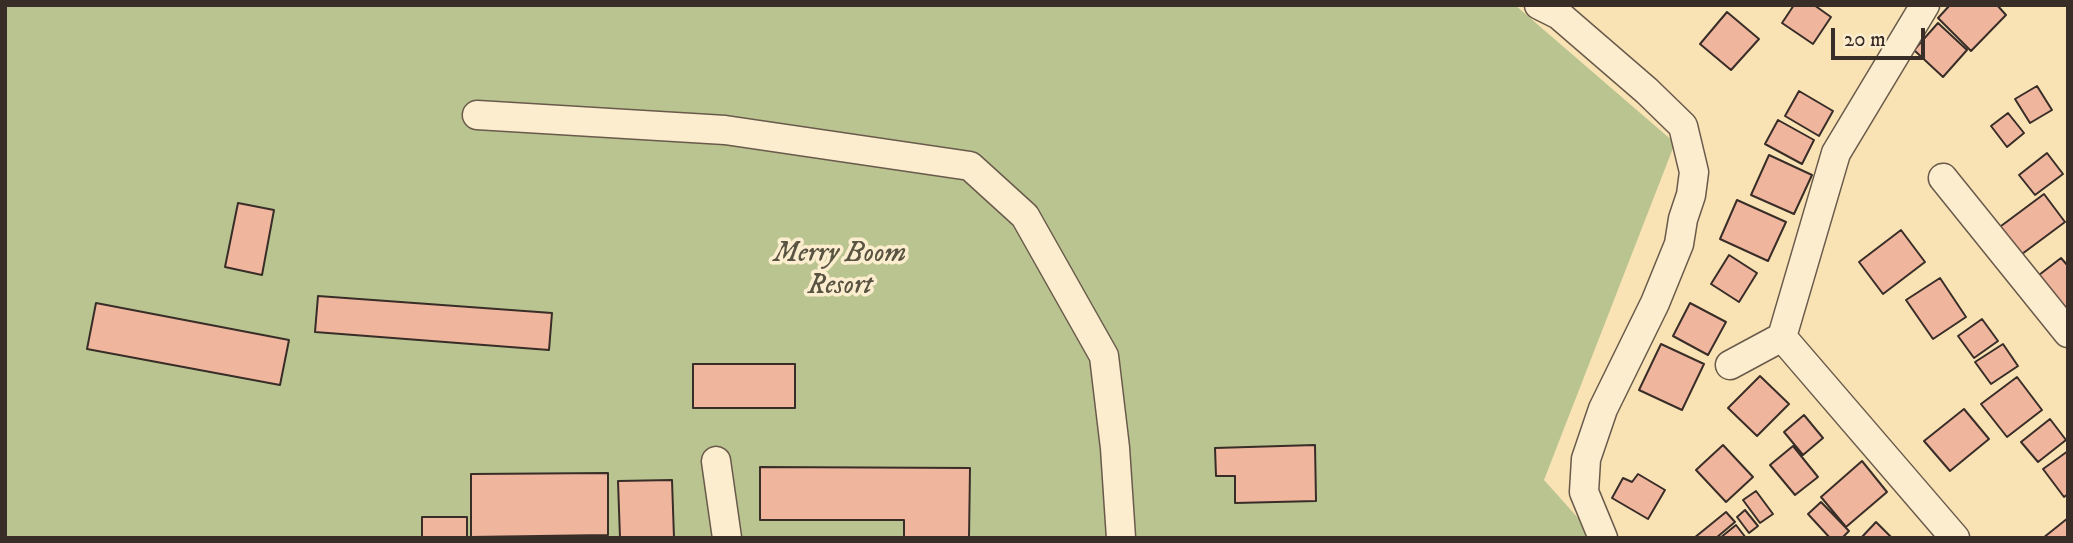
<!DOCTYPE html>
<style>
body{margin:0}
#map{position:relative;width:2073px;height:543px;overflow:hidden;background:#f9e3b4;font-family:"IM FELL DW Pica",serif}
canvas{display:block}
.frame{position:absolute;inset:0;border:7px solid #392d28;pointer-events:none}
.scale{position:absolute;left:1831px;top:28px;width:94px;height:32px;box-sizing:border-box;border:4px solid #392d28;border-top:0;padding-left:9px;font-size:21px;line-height:24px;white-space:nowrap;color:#392d28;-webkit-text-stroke:5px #fbedce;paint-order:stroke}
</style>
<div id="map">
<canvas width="2073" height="543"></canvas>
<div class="frame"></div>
<div class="scale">20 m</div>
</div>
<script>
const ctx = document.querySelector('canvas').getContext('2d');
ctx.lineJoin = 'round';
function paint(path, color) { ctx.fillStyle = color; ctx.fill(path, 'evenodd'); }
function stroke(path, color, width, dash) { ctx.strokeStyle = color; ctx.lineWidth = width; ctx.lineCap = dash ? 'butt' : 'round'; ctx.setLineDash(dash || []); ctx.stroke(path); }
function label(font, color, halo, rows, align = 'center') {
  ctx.font = font + ' "IM FELL DW Pica",serif'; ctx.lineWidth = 7; ctx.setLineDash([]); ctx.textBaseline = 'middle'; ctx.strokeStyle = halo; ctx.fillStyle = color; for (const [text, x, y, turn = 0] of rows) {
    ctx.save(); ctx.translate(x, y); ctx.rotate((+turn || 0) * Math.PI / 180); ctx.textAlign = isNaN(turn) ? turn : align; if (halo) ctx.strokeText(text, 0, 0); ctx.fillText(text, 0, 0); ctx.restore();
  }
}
paint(new Path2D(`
 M5,5H1515L1675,143L1544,480L1596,538H5Z`), '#b9c490');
const building = new Path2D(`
 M1794,5H1814L1831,17L1813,44L1782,23Z
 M1950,5H1997L2006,15L1971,51L1938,18Z
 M1727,12L1759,39L1731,70L1700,44Z
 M1938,23L1967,50L1943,77L1914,50Z
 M2037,86L2052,110L2030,123L2015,99Z
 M1799,91L1833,111L1819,136L1785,116Z
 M2008,113L2024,133L2007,147L1991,126Z
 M1778,120L1814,140L1802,164L1765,144Z
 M2047,153L2063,174L2035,195L2019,175Z
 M1769,155L1812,175L1794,214L1751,195Z
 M2044,194L2065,222L2018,257L1997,229Z
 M1737,200L1786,222L1768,261L1720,239Z
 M238,203L274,210L262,275L225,267Z
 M1901,230L1925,262L1883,294L1859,262Z
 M1729,255L1757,273L1739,302L1711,284Z
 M2061,258L2068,266L2067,311L2039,275Z
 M1940,278L1966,317L1933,339L1906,300Z
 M318,296L552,313L549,350L315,332Z
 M96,303L289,340L280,385L87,349Z
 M1690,303L1726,322L1708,355L1673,336Z
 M1982,319L1998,341L1974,358L1958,336Z
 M1661,344L1704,364L1682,410L1639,390Z
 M2003,344L2018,366L1991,384L1975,362Z
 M693,364H795V408H693Z
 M1760,376L1789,404L1757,436L1728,408Z
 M2017,377L2042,410L2007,437L1981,404Z
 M1964,409L1989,439L1950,471L1924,441Z
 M1804,415L1823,438L1803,455L1784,432Z
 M2050,419L2066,440L2038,462L2021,442Z
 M1315,445L1316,501L1235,503V476H1216L1215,448Z
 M1723,445L1753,477L1726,502L1696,470Z
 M1793,446L1818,477L1795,495L1770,465Z
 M2068,451V494L2064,497L2043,469Z
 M1862,461L1887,492L1846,527L1821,497Z
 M760,467L970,468L969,538H904V520H760Z
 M608,473V535L471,537V474Z
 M1638,474L1665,490L1648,519L1612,498L1623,478L1632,482Z
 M672,480L674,538H620L618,481Z
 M1756,491L1773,514L1760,523L1743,500Z
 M1821,502L1849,531L1842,538H1830L1808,514Z
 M1745,510L1758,526L1749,533L1737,517Z
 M1726,512L1735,522L1716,538H1694Z
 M422,517H467V538H422Z
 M2068,518V538H2043Z
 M1876,522L1892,538H1861Z
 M1736,525L1746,538H1720Z`);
paint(building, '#efb69d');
stroke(building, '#392d28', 2);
const minor = new Path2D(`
 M1539,5L1559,15L1647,91L1683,126L1694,172L1691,195L1683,219L1679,244L1655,303L1603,409L1586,459L1584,492L1603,538
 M477,115L725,130L970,166L1025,216L1104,356L1115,448L1121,538
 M1943,178L2068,333
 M1782,337L1955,538
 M1730,365L1782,337L1836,153L1925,5
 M716,461L727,538`);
stroke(minor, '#695a4b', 31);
stroke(minor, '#fbedce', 28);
label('italic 28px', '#595342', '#fbedce', [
 ["Merry Boom",840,255],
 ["Resort",840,287]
]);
</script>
